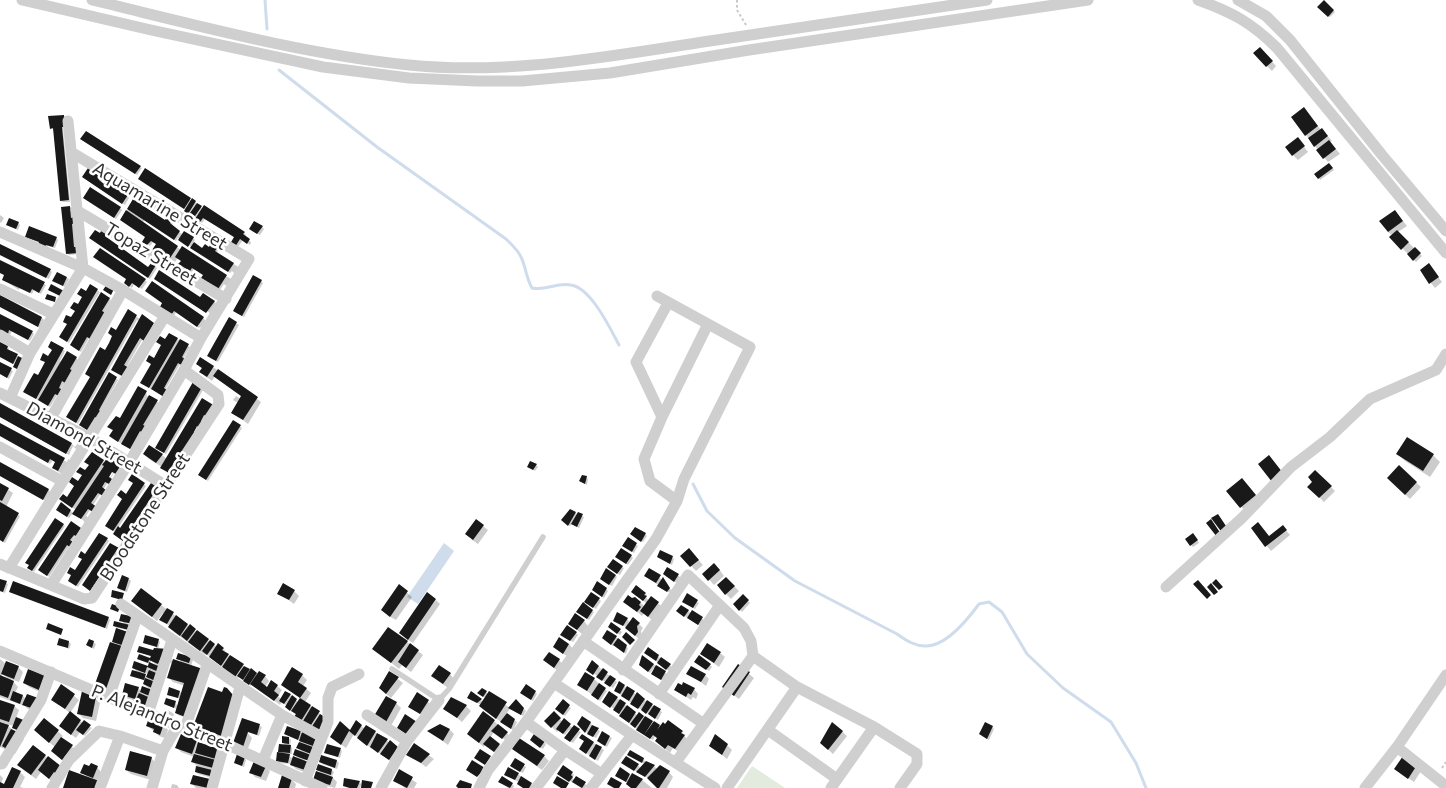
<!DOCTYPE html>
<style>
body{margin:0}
canvas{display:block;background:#fff}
</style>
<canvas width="1446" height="788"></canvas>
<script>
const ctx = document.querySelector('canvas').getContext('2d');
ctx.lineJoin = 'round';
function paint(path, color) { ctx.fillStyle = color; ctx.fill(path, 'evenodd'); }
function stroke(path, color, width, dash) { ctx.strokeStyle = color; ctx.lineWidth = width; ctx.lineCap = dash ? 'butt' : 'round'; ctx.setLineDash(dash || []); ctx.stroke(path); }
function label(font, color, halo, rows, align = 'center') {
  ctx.font = font + ' Commissioner,sans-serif'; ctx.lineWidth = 5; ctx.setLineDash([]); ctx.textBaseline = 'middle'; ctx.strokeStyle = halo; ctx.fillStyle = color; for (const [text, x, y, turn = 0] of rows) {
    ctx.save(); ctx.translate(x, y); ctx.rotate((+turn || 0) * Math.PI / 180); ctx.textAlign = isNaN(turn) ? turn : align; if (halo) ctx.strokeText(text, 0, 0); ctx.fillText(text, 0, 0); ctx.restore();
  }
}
paint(new Path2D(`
 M752,766L785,788H737Z`), '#e3eade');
paint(new Path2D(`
 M444,543L454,551L418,604L407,597Z`), '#cfdcec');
paint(new Path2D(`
 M1324,2L1335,12L1330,17L1319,7Z
 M1260,49L1276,66L1272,71L1255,54Z
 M1304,109L1321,130L1326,134L1332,141L1330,142L1340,154L1328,162L1306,135Z
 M64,116L66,118L63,129L70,202H63L61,201L54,130L51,128Z
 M84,141L140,167L142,168L137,175Z
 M1302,144L1308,152L1298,160L1293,155Z
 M1331,166L1334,170L1320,180L1319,178Z
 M88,170L100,178L102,180L101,183L104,185L106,182L127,196L129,198L125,205L86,179Z
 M142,181L195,202L203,209L244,233L246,235L245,237L251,242L250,245L243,240L237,248L233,245L235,238L205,219L202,223L191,213L190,215L186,210Z
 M87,199L120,208L122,210L116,219Z
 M134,201L165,222L172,220L174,222L171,226L182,234L184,232L193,238L195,240L193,243L203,249L217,248L219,250L216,253L240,268L235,274L232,271L230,273L178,238L176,241L145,220L143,222L181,250L233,280L226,286L224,284L220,290L205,279L204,275L194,269L192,272L182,266V261L178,258L175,262L161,251L159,254L155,252L157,245L153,242L150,246L146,243L147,237L121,219Z
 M70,207L72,209L79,254L69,255L67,253Z
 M1395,211L1407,226L1398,232L1422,256L1416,262L1391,237L1393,236L1388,232Z
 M0,215L4,218L1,223L0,222Z
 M18,223L20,225L18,230L7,225Z
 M262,227L264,229L260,235L252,231Z
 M102,231L108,236L106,239L149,268L152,264L157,268L150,279L93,239Z
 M28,238H56L58,240L55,248L48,246L46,249L40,243Z
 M0,245L50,270L52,272L49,279L0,255Z
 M0,261L44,284L46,285L41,294L34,290L32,294L20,287L19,290L5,281L3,280L5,275L0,273Z
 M1433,270L1442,282L1435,288L1421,271Z
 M67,278L69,279L65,287L54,281Z
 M145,280L147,282L142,289L134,284L132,288L126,283Z
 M157,281L201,299L214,302L216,303L215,316Z
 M261,281L263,283L244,317L236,313Z
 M91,286L100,292L69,343L63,339L71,319Z
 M0,297L42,318L44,320L40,328L0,307Z
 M109,299L111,300L104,313L94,341L89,338L81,352L73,347Z
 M164,303L203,318L208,323L202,329L200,327L199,328L176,312L174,316L163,309Z
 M128,311L140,319L149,344L142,340L126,368L129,381L112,370L139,321L137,320L78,424L70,419Z
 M0,315L32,332L34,334L30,341L12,331L10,335L0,330Z
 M229,319L239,325L218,362L210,358Z
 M177,339L190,347L165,390L151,389L144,384L152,364L147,361L155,360L165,341Z
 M0,343L8,347L9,349L8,351L25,361L23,372L14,367L15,365L0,357Z
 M52,343L65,351L60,361L62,362L76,358L78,360L50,407L24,392L38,377L46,363L41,359L49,358L53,350Z
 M0,364L13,371L9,379L0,374Z
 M197,364L213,367L261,402L248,424L233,412L238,403L233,400L236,396L241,399L243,397L215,376L212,381L205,376L201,372L202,369Z
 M109,374L118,380L89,431L82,427Z
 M194,384L203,390L166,454L159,450Z
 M146,392L147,396L159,403L132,450L112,438L114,431L111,429Z
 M203,399L215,407L162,467L149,459L144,454L162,455L167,459Z
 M0,405L72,444L75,447L78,443L81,445L77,450L73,446L69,455L0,417Z
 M234,422L242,428L208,481L202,477Z
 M0,424L67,462L68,459L71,461L63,475L53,468L56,463L53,460L50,464L0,436Z
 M1398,454L1433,455L1440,462L1430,477L1405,461Z
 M103,461L121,478L114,473L86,516L91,519L85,524L84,521L76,515V510L63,501L68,498L83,476L80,474ZM111,472H114L106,483Z
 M0,463L49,490L50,492L46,501L0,476Z
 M536,465L538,467L535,471L530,468Z
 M1399,467L1421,487L1410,499L1393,483Z
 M1315,471L1335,491L1324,502L1309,487L1314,482Z
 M132,476L146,486L118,528L136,542L132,547L119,538L114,534L116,532L108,527L134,483Z
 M586,477L588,479L587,485L580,481Z
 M0,484L13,493L6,507L20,516L5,543L0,540Z
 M1247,485L1260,501L1246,512L1228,492Z
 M71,511L73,513L69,518L59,512Z
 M575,513L584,517L579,528L572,524L570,526L563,520Z
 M71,523L80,529L49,577L42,572Z
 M63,525L65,526L34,572L31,570Z
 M483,526L488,530L478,544L471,539Z
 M1283,527L1290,535L1271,551L1252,528L1269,538Z
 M645,534L647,536L643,542L634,536Z
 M1195,537L1199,543L1193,547L1191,545Z
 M628,538L638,546L634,553L625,547Z
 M107,539L109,541L78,587L71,582L75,572L86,556Z
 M693,554L703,565L696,571L682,556Z
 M631,556L633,558L628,565L618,558Z
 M658,557H672L674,559L672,565Z
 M622,567L624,568L620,575L611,569Z
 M668,568L680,577L677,583L666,576Z
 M719,569L724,576L714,585L704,574Z
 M649,570L664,581L671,590L670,593L648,578Z
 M615,575L617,577L612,586L603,581Z
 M726,578L739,591L731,599L718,586Z
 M129,579L131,581L127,592L120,590L118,588Z
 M0,580L8,584L5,593L0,591Z
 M399,586L412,597L396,620L387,615Z
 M606,589L608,591L604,598L595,592Z
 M294,591L299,596L294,604L279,593Z
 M11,592L108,618L110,620L107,629Z
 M634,593L645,594L647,595L646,597L649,601L658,603L663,608L653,621L644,613L642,616L630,606L640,602L645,607L647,604Z
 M688,595L699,603L695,609L686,604Z
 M743,596L750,603L742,612L735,604Z
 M599,599L601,601L596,609L588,603Z
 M436,600L440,604L413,643L405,638Z
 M137,605H161L217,647L223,649L225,650L224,652L251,672L265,676L269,681L265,687L267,688L277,686L282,690L278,696L281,699L290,695L298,702L301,698L283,685L302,675L307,680L303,686L311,693L305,702L324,717V736L306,725L292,711L288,709L287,706L282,702L280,705L252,684L251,686L239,676L238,678L206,654L205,655L174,632L169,627L170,626L163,622L165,614L163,613L157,621Z
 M592,611L594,612L589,620L580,613Z
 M688,611L704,620L700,626L680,613Z
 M122,615L135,625L127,623L131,628V631L118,628V630L128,633L115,693L101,689L97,684L118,646L113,641L117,628L114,626L125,625L121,620Z
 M627,619L629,621L627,627L639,624L643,628L641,631L642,637L640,640L626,627L616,622Z
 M584,621L588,626L582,634L570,624Z
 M612,624L622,632L620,635L611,629Z
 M576,633L578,635L573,642L564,636Z
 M616,637L628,648L626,654L614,644L613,646L605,640Z
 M90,640L96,644L94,649L88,645Z
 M158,640L160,642L158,650L169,651L173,655L171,660L183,664L178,658H191L193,660L191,666L189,719L178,715L176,713L177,709L167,705L175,703L178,706L180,699L168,694L180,692L182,694L185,686L173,682L168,677L173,664L166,661L158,691L149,687L156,694L154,711L141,706L137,702L128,699L123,694L138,688L141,691H151L144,684L145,681L131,675L139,674L133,668L147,667L148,668L150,664L139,658L149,659L152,657L139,651L154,653L156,647L144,643ZM151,660L158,667L150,664ZM141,672L148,674L147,678Z
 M69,642L71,644L69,649L59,644Z
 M407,642L423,655L411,672L402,665L399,669L374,649Z
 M569,644L573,649L568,657L554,647Z
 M648,649L672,667L669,671L648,655Z
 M720,653L725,657L719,667L701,654Z
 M0,659L6,664L18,667L23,672L19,682L11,679L18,687L15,693L23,696L38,713L28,709L22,703V705L0,697ZM2,673L10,681L1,677Z
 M544,660H559L563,665L559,672Z
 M698,663L710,665L712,667L709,671Z
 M653,664L667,674L663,681L652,674L655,669L654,668L650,673L642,667Z
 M738,665L754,678L739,699L728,691Z
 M599,667L617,682L613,688L596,675L589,672Z
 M29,670L44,694L29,687L24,683Z
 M390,673L403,683L391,698L385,693Z
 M688,673L705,675L709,679L706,686Z
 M450,674L454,679L448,688L437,680Z
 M594,679L607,691L600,701L579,685Z
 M62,686L79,700L70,713L83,723L92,728L85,736L80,732L76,738L65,730L70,713L52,699Z
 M624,686L662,712L658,720L634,705L617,692Z
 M694,689L698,694L696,699L693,697L691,700L676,690Z
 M486,692L510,708L516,701L526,711L523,716L510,709L506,714L517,722L513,730L485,711L481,705L470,699L471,693L483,702L486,698L481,695Z
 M535,692L537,694L533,701L524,695Z
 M418,694L433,706L425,718L410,706Z
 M95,698L100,703L96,721L83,718L79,714Z
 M617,698L638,716L639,714L660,727L682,732L688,741L680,753L673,748L670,753L656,741L659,738L656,735L653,740L649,738L625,720L613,708L605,704Z
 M451,699L466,706L471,711L462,722L445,708Z
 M0,701L14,706L19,710L16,718L24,733L15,729L14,726L0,722Z
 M563,701L571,708L565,716L557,709Z
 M396,703L401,708L391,726L380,721Z
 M168,710L174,714L173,717L167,713Z
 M554,713L563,722L581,732L573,743L568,740L571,731L569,730L565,735L559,730L557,732L546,721Z
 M44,719L63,736L61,738L77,751L67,764L57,756L55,747L40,735Z
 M243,719L262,727L259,736L246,731L252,738L247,751L239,747Z
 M494,721L509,735L505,740L494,732L490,738L504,749L499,756L485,745L484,747L468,734Z
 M356,722L365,729L375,732L397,748L394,764L373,748L372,749L354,734L346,748L336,741L340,723L350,732Z
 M0,723L8,726L24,739L15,754L0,747Z
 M591,723L592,726L600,731L596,738L587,733L579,724Z
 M833,724L847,736L833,754L821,743Z
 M164,725L168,730L165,738L159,736L148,726Z
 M992,727L994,729L989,740L982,736Z
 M288,728L316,739L313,755L307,753L312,758L311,762L304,759L312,767L309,774L296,769L291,764L279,763L277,761L283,755L279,751L286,746L283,742L289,738L291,740L290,746L292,748V754H287L293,759L300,760L294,754L303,753L298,748L300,741L286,734Z
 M450,730L454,734L448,745L429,731Z
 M534,735L546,744L543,749L533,742Z
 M582,735L604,750L598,761L580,749L585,742L581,738Z
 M610,737L612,738L607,747L600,743Z
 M196,741L199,744L219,750L212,778L198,774L196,772L197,766L193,762L194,757L181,752L177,748Z
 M414,745L434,759L426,767L408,754Z
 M727,745L732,750L727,759L711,746Z
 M340,749L342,751L340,758L326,753Z
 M513,749L544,756L549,761L542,770Z
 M630,752L644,759L645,762L654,766L657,769L669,772L673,777L667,788H659L648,778L625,765H638L641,769L645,764L631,756Z
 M45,756L61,768L54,783L41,772L36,779L24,770Z
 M322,757L337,761L339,763L337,769L322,764L320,762Z
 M1404,757L1421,771L1414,782L1401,773Z
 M151,758L156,763L151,780L131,774L126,770Z
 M244,758L246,760L244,767L235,763Z
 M515,760L526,767L523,773L513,768Z
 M97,767L101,772L102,788H64L88,778L82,772Z
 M265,767L270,771L266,781L255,777L251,772Z
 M318,770H332L334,772L332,776L329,774L337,782L335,788L319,784L323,775Z
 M399,771L417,783L414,788H405L395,780Z
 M20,772L25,777L20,787L24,788H0V775L3,778L1,784L4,786Z
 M572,773L574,775L572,778L575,780L587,785L585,788H581L561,775Z
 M518,774L531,784L533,786L532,788H524L519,782L507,776Z
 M630,775L642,780L652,788H632L628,783L618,777Z
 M291,779L296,784L295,788H280Z
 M345,780L360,783L362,784L360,788H348L344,786Z
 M500,782L512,784L514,786L513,788H508Z
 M172,784L177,785L179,788H171Z
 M192,784L213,788H196Z`), '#0003');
stroke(new Path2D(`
 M265,0L267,29
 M279,70L377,147L506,239C511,244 518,250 521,257C526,267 526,278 532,288C546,291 557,282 571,285C591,288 610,328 619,345
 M693,484L707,511L735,538L795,581L897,634C906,640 914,646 925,646C946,647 968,619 979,604L989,602L1002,612L1027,654L1063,688L1111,722L1136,763L1146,788`), '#cfdcec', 3);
paint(new Path2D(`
 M1324,0L1334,10L1328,17L1317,7Z
 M1260,47L1273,61L1266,67L1253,53Z
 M1304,107L1318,126L1305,136L1291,117Z
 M64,115L65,127H62L69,200L60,201L53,128L50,129L48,116Z
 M1322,128L1328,136L1314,147L1308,138Z
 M86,131L141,166L135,174L80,139Z
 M1298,137L1305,146L1292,156L1285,147Z
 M1329,140L1336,149L1323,159L1316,150Z
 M1329,163L1333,168L1318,179L1314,174Z
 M88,168L101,177L99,180L104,184L106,180L128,195L122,204L82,177Z
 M145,168L191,198L184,209L138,179Z
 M90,187L121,207L114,218L83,198Z
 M192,198L196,201L188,214L184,211Z
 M133,199L165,220L167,216L173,220L170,223L180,231L174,240L127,209Z
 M197,203L202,206L195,216L190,213Z
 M204,205L245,232L243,234L250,239L247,244L240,239L235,247L230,244L234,237L203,218L200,222L195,219Z
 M70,206L71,218L74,217L75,223L72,224L74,247H77L78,253L66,254L61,207Z
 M126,210L178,246L170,258L159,251L157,254L152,250L156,244L151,241L147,245L142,242L145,237L120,220Z
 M1395,210L1403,221L1388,232L1379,221Z
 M9,218L19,222L16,229L6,225Z
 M254,221L263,226L257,234L249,229Z
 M29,226L57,237L53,247L46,245L44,248L37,246L39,242L25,237Z
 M102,229L107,233L105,236L148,267L152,262L156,265L148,278L89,238L95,230L100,233Z
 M1397,230L1409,242L1401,250L1389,237Z
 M184,231L194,237L188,247L178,240Z
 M194,242L202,248L205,244L209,247L211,243L218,247L215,251L234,263L228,272L190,248Z
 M0,244L51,269L46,278L0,255Z
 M182,246L227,275L218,289L201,278L203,275L192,268L190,271L178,264L181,261L175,257Z
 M1415,247L1421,253L1413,261L1407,254Z
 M100,248L146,279L139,288L132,283L129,287L124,283L126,279L93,257Z
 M0,260L45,282L39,293L32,289L30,293L2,280L4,275L0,273Z
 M1429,263L1439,277L1429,284L1420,270Z
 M159,270L200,297L203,293L215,301L206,313L154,279Z
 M57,272L67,277L63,286L52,281Z
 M253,275L262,280L242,316L233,311Z
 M152,281L204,317L197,327L174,311L171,315L160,307L162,303L145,291Z
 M51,284L64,291L62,297L48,290Z
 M90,284L98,289L67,342L59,337L67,324L63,322L66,315L71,317L75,311L70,308L74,302L78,304L82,297L77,294L81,288L86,291Z
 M107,284L114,289L111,295L103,290Z
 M101,292L110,298L102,311L107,314L92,340L87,337L79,351L70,345Z
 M47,294L56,297L55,302L45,299Z
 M0,295L42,317L38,327L0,307Z
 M128,309L137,315L76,423L66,417L90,377L85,374L100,347L105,350L109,343L112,336L108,333L111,327L116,330Z
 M0,314L33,331L28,340L9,330L8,334L0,330Z
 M142,314L154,323L144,341L140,338L124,365L129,368L124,377L111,370Z
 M229,317L237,322L216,361L207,356Z
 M169,333L178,338L149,388L140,383L151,364L146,361L149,355L154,358L161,345L156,342L160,336L165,339Z
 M180,339L189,344L182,357L186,360L183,366L178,363L164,388L168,391L164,397L151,389Z
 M51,341L64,348L36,399L23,392L34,373L38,375L45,362L40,360L43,353L48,356L52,350L48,347Z
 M0,342L8,346L7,349L18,354L13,364L0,357Z
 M67,351L77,357L70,369L73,371L67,384L62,381L59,388L63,390L59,396L55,394L48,406L38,400Z
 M18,356L26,360L21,371L13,367Z
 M200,357L214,366L207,377L199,372L202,368L196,364Z
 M0,362L12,368L7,378L0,374Z
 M218,369L258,397L243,420L231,413L241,396L213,376Z
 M109,372L117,377L99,410L102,413L99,419L95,417L87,430L79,425Z
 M193,382L202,387L164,453L155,448Z
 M138,386L147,391L118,442L109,436L113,430L107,427L116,416L120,418Z
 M149,395L158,400L143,425L147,427L143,433L140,431L130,449L121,444Z
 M202,398L215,406L208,417L204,415L201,421L205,423L201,429L197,426L194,432L197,434L169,473L160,468Z
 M0,403L72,443L66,454L0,417Z
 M233,420L241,425L206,480L198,475Z
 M0,423L65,458L58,471L52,468L55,462L50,459L48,463L0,436Z
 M1407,437L1434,454L1423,471L1396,454Z
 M149,445L163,454L156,463L143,454Z
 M92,452L104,460L72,508L59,499L63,494L67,497L74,486L69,482L72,477L78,481L82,475L76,472L80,467L85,470L89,465L84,462Z
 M1269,455L1283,473L1272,482L1258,464Z
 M108,457L121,466L116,474L112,472L109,477L112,479L109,484L105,482L102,487L107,491L103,496L98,493L91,503L97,507L93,512L88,509L81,519L72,514L104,466L102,465Z
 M530,461L537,464L533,470L527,467Z
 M0,462L49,489L43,500L0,476Z
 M1399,465L1417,482L1405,495L1387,478Z
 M1315,470L1332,486L1319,498L1307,487L1312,482L1308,477Z
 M132,474L145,483L113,531L105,526L122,499L117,495L121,490L126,494L133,483L128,480Z
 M582,475L587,476L585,484L579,481Z
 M1242,478L1256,495L1240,508L1226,491Z
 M0,483L9,488L2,501L0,500Z
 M151,483L162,490L127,544L113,534L118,526L120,528Z
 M0,502L19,513L3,542L0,540Z
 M61,502L71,510L67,517L56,510Z
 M570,509L576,512L568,526L561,520Z
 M578,512L583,514L577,527L571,524Z
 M1218,514L1228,529L1223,534L1211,518Z
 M55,518L64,524L32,571L27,568L29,565L25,563Z
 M476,519L484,525L473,540L465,534Z
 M1211,519L1221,534L1217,537L1206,523Z
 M71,521L81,528L76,536L74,535L70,540L74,543L71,548L67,545L47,576L38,570Z
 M1258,522L1269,536L1283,525L1287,530L1265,547L1251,528Z
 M635,527L646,533L641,542L630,534Z
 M99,533L108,538L76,586L68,581L71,575L67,573L70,567L75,570L82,559L78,557L81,551L85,554Z
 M1193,533L1198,540L1190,546L1185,539Z
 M628,537L637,543L632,552L622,546Z
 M110,543L119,548L90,591L82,585Z
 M621,548L632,555L626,564L615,557Z
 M689,548L699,560L690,567L680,556Z
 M660,550L673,556L670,564L657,557Z
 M613,559L623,566L617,574L607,567Z
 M714,563L720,570L708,581L702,574Z
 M667,567L679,574L674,582L663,574Z
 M606,568L616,575L609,585L600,579Z
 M649,568L661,575L656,583L644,576Z
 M122,575L129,578L125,591L117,588Z
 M663,577L670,588L667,592L657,586Z
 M726,577L735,586L725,595L717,585Z
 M0,579L7,581L3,592L0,591Z
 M1216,579L1223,587L1219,590L1212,583Z
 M1198,580L1211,595L1207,599L1193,584Z
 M13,581L109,617L105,628L9,592Z
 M597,581L607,588L602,597L592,590Z
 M283,583L295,590L289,600L277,594Z
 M1211,583L1218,592L1214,595L1207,587Z
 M399,584L408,591L390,617L381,610Z
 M636,585L646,593L644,595L647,596L643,601L631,592Z
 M141,588L162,604L152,617L131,601Z
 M112,590L124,593L122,600L111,597Z
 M427,592L436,599L408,640L399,633Z
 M591,592L600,598L593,608L584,602Z
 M687,593L698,600L693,608L682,602Z
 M743,594L749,600L739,611L733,604Z
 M628,595L632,598L635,597L641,602L639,605L641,607L637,612L623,602Z
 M651,596L659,602L648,617L640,611Z
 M583,602L593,610L587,619L576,612Z
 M112,604L120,607L118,612L110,609Z
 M681,605L689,610L684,617L676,611Z
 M167,608L174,612L167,624L159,620Z
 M692,610L703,617L698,625L687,618Z
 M617,612L628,618L623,626L613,621Z
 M575,613L585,620L577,630L568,624Z
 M121,614L135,617L133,624L119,621Z
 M176,615L188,624L180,636L168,627Z
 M633,617L640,623L637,626L638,632L635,636L625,628Z
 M114,621L130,625L129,630L113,626Z
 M611,622L621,629L617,634L608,627Z
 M48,623L63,629L61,635L46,629Z
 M190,624L196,629L187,641L181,636Z
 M567,625L577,632L570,641L560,635Z
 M388,627L408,641L391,663L372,649Z
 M116,628L128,632L125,646L112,642Z
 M197,630L209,639L200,651L188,642Z
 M607,630L617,636L611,645L602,638Z
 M626,632L635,640L630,645L622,637Z
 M145,635L159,639L157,647L143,643Z
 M559,637L569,644L563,654L553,647Z
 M59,638L69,641L68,648L57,645Z
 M618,638L627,645L624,653L613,645Z
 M89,639L94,641L92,648L86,645Z
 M210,640L215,644L207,655L202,651Z
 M110,642L125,647L110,689L95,684Z
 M218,643L224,648L222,650L229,654L221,666L209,657Z
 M410,643L419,650L406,668L398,662Z
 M707,643L721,652L714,663L700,654Z
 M139,646L153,650L154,648L169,649L161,657L158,664L149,660L148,663L137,659L139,654L150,658L151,656L137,652Z
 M648,647L659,655L656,661L644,653Z
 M549,652L560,659L554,668L543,660Z
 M178,653L191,657L189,663L176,659Z
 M230,655L244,664L235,677L222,667Z
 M642,655L654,664L648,672L639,665Z
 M699,655L711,664L706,670L694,662Z
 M661,657L671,664L666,670L657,663Z
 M173,659L203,669L188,718L175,713L184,683L167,678Z
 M592,660L599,666L593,675L586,670Z
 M6,661L19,666L14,679L1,674Z
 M134,661L148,666L149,662L163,668L161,673L147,667L145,673L132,668Z
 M738,664L750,672L734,696L722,687Z
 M439,665L451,673L443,684L431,676Z
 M656,665L666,671L661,680L651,674Z
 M244,666L250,669L243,680L237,676Z
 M691,666L706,674L701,682L686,674Z
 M292,667L303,674L298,682L307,688L300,698L281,685Z
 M251,668L257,673L249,685L243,681Z
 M603,668L608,672L602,681L596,677Z
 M28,669L45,675L39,690L23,683Z
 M132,670L146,674L144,680L130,676Z
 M149,670L161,675L158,682L146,677Z
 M259,671L266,675L261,682L267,687L271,680L278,685L274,691L279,695L274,701L250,684Z
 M389,671L399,677L386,694L379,688Z
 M585,672L595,678L587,691L577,685Z
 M0,675L14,681L8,698L0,695Z
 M610,675L616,679L610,687L604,683Z
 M145,678L158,683L156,690L143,684Z
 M619,681L625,685L620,694L614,691Z
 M683,682L695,688L691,695L688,693L686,697L674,690L678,683L682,685Z
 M125,683L139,687L135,699L122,695Z
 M599,683L606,688L598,700L591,695Z
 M61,684L75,694L65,709L51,700Z
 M526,684L536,691L531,700L520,693Z
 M142,686L155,691L152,697L140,692Z
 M627,686L635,691L629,701L621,696Z
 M169,687L180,691L178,698L167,695Z
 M208,687L222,692L224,687L227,688L233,695L224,737L192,729Z
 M482,688L487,691L483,697L477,693Z
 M13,691L23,695L20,704L10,700Z
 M82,691L96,697L92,717L77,714Z
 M285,691L291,694L284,704L279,701Z
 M471,691L482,699L477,703L467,698Z
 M489,691L507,702L496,719L479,706Z
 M609,691L618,697L610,708L602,702Z
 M417,692L429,700L420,714L408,707Z
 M637,692L645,699L638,709L630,704Z
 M139,693L153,699L150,707L135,701Z
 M27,694L38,698L34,709L22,705Z
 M292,695L297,699L290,711L285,707Z
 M386,696L397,702L386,722L374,716Z
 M451,697L467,705L457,718L443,709Z
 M166,698L176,701L174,708L164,704Z
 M300,698L311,705L301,721L294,717L296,714L291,711Z
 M516,699L524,708L521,715L508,708Z
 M563,699L570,705L563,715L555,709Z
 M620,699L626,703L619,714L613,710Z
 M0,700L15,705L9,722L0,719Z
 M647,700L653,704L646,714L641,710Z
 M627,705L636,712L629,723L619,716Z
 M654,705L661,709L655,719L648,714Z
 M312,706L320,711L311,725L303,721Z
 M70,711L81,720L71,735L59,726Z
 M483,711L495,720L479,743L467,734Z
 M554,711L561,718L551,728L544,721Z
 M639,712L644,716L635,728L630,724Z
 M507,713L515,719L511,729L500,722Z
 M320,714L328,719L319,733L311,728Z
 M405,714L417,722L409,736L397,728Z
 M582,716L591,722L585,733L577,724Z
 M645,716L653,721L644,735L636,730Z
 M16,717L26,721L22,732L12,728Z
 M44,718L59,730L49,743L34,730Z
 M149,718L164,724L160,735L153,732L154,729L146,726Z
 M242,718L260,724L257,735L248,732L243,747L233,743Z
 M564,718L571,724L563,734L556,729Z
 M84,720L91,725L83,735L76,730Z
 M356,720L362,725L355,736L349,731L341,745L330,737L340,721L350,730Z
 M668,720L683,731L681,733L685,735L675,749L668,745L665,749L655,741L657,738L653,735L650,739L644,735L654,721L660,725L657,730L663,722L665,724Z
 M0,722L9,725L0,747Z
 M832,722L843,731L828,750L820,743Z
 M985,722L993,726L987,739L979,734Z
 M440,724L450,729L443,741L427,731Z
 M498,724L508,732L502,739L491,731Z
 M366,725L376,731L367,746L357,738Z
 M574,725L580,729L570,742L564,738Z
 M592,725L599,728L593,737L587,734Z
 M287,726L301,731L298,740L284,734Z
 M11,729L20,733L10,751L2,746Z
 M602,731L610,736L605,746L597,741Z
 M302,732L316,738L313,746L299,741Z
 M377,733L388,739L378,753L370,747Z
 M181,734L197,740L192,754L175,748Z
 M534,734L545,741L540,748L530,740Z
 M582,734L594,742L586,754L579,749L584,741L579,738Z
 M715,734L728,744L722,755L709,746Z
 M282,736L289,737V744L282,743Z
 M490,736L500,744L494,752L483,744Z
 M61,737L73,745L62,760L51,751Z
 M519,738L545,755L537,766L512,749Z
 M390,740L398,747L389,760L380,754Z
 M198,742L219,749L216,759L195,753Z
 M299,742L313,747L311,754L296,748Z
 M414,743L430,754L421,763L406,755Z
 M279,744L291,745L290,753L278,752Z
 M327,744L341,748L338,757L324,753Z
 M596,744L602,747L595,760L589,756Z
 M33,745L46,755L31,775L17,765Z
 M295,749L311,755L309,761L293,755Z
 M480,749L491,756L485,765L474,758Z
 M630,750L644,758L642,763L627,755Z
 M130,751L152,757L147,776L125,770Z
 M277,752L290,754L288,763L276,761Z
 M194,754L216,760L213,768L191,762Z
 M237,754L245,757L242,766L234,763Z
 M321,755L337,760L335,768L319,762Z
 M48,756L62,767L57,774L54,772L49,779L38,770Z
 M293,756L308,762L305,770L290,765Z
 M626,756L639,764L634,771L621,763Z
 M1403,756L1417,765L1408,779L1394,769Z
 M515,758L525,764L520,772L510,766Z
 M472,760L485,768L477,777L466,770Z
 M254,761L266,766L261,777L249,773Z
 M646,761L655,765L645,777L636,772Z
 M91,763L98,766L93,778L80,773L84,764L89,766Z
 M318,764L332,769L331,775L316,770Z
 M563,765L573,772L571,775L573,777L569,782L557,774Z
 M660,765L670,771L659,788H657L647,778Z
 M196,766L212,770L210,776L195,772Z
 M12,767L21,771L13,788H0V782L4,784Z
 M508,767L519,773L515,780L504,775Z
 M620,767L630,774L626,782L615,776Z
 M399,769L413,777L407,788L393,781Z
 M69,770L102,782L100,788H63Z
 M316,771L333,777L330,785L313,780Z
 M632,773L643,779L636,788H631L626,784Z
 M193,775L210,779L208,788L190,784Z
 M282,775L292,778L289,788H278Z
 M502,776L513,783L510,788L498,782Z
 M521,776L532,783L529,788H523L517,784Z
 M557,776L569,783L566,788H561L553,783Z
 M576,776L586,782L582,788L572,782Z
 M611,777L622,783L619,788H614L607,784Z
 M344,778L360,781L357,788H350L343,786Z
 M362,780L373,782L371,788H361Z
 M460,780L472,784L471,788H458L456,786Z`), '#191919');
stroke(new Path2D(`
 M737,0V10L746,25
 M1442,768L1446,762`), '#c9c9c9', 2, [2.5, 2.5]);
stroke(new Path2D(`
 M392,669L439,700L449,689L543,537`), '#cfcfcf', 5.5);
stroke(new Path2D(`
 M22,0L151,30L323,67L409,78L477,81H522L610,73L749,50L1088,0
 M92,0C196,25 302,54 409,65C507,75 606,57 703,42C798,28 892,14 987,0
 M1198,0C1232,12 1252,23 1277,48L1446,253
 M1238,0L1266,16L1290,40L1382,155L1446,231
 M76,210L226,299
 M0,232L83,268L123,290L201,338
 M0,289L53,314
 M0,335L30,353
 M0,393L90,438L166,486
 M10,398L30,353L83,268L68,121
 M662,417L636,362L668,303
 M51,418L123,290
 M0,447L62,481
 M677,501L650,481L644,459L662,417L708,324
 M0,564L77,596L84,599L92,598L219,404L218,395L184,370
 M9,568L165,316
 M51,585L130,461L184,370L201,338L249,259L71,152
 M1166,587L1242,518L1291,467L1330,437L1370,399L1436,370L1446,354
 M121,604L282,715L322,737
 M583,641L704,724
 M0,651L148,714L224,743L322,788
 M753,656L797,687L874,727L917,754V764L900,788
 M623,670L688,575L744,628L751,641L753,656L676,762
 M554,683L632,735L715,788
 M659,694L720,605
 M109,697L137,617
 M148,714L172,640
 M367,715L407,741
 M526,722L565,750L536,788
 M185,728L207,665
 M768,730L837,779
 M1397,747L1446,786
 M565,750L602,774
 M263,760L282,715
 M0,764H2L41,700L51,672
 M305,781L328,722V698L332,687L359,674
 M52,788L69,760L99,731L120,736L163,751
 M100,788L120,736
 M152,788L163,751L178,725
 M212,788L240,687
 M381,788L407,741L439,700
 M479,788L488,770L526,722L656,539L677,501L684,479L750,347L657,296
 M591,788L632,735
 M727,788L797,687
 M831,788L874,727
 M1365,788L1397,747L1446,675`), '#cfcfcf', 11);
label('18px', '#323232', '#fff', [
 ["Aquamarine Street",160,206,31],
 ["Topaz Street",151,254,31],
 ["Diamond Street",84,438,29],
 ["Bloodstone Street",145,517,-57],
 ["P. Alejandro Street",162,718,22]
]);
</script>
